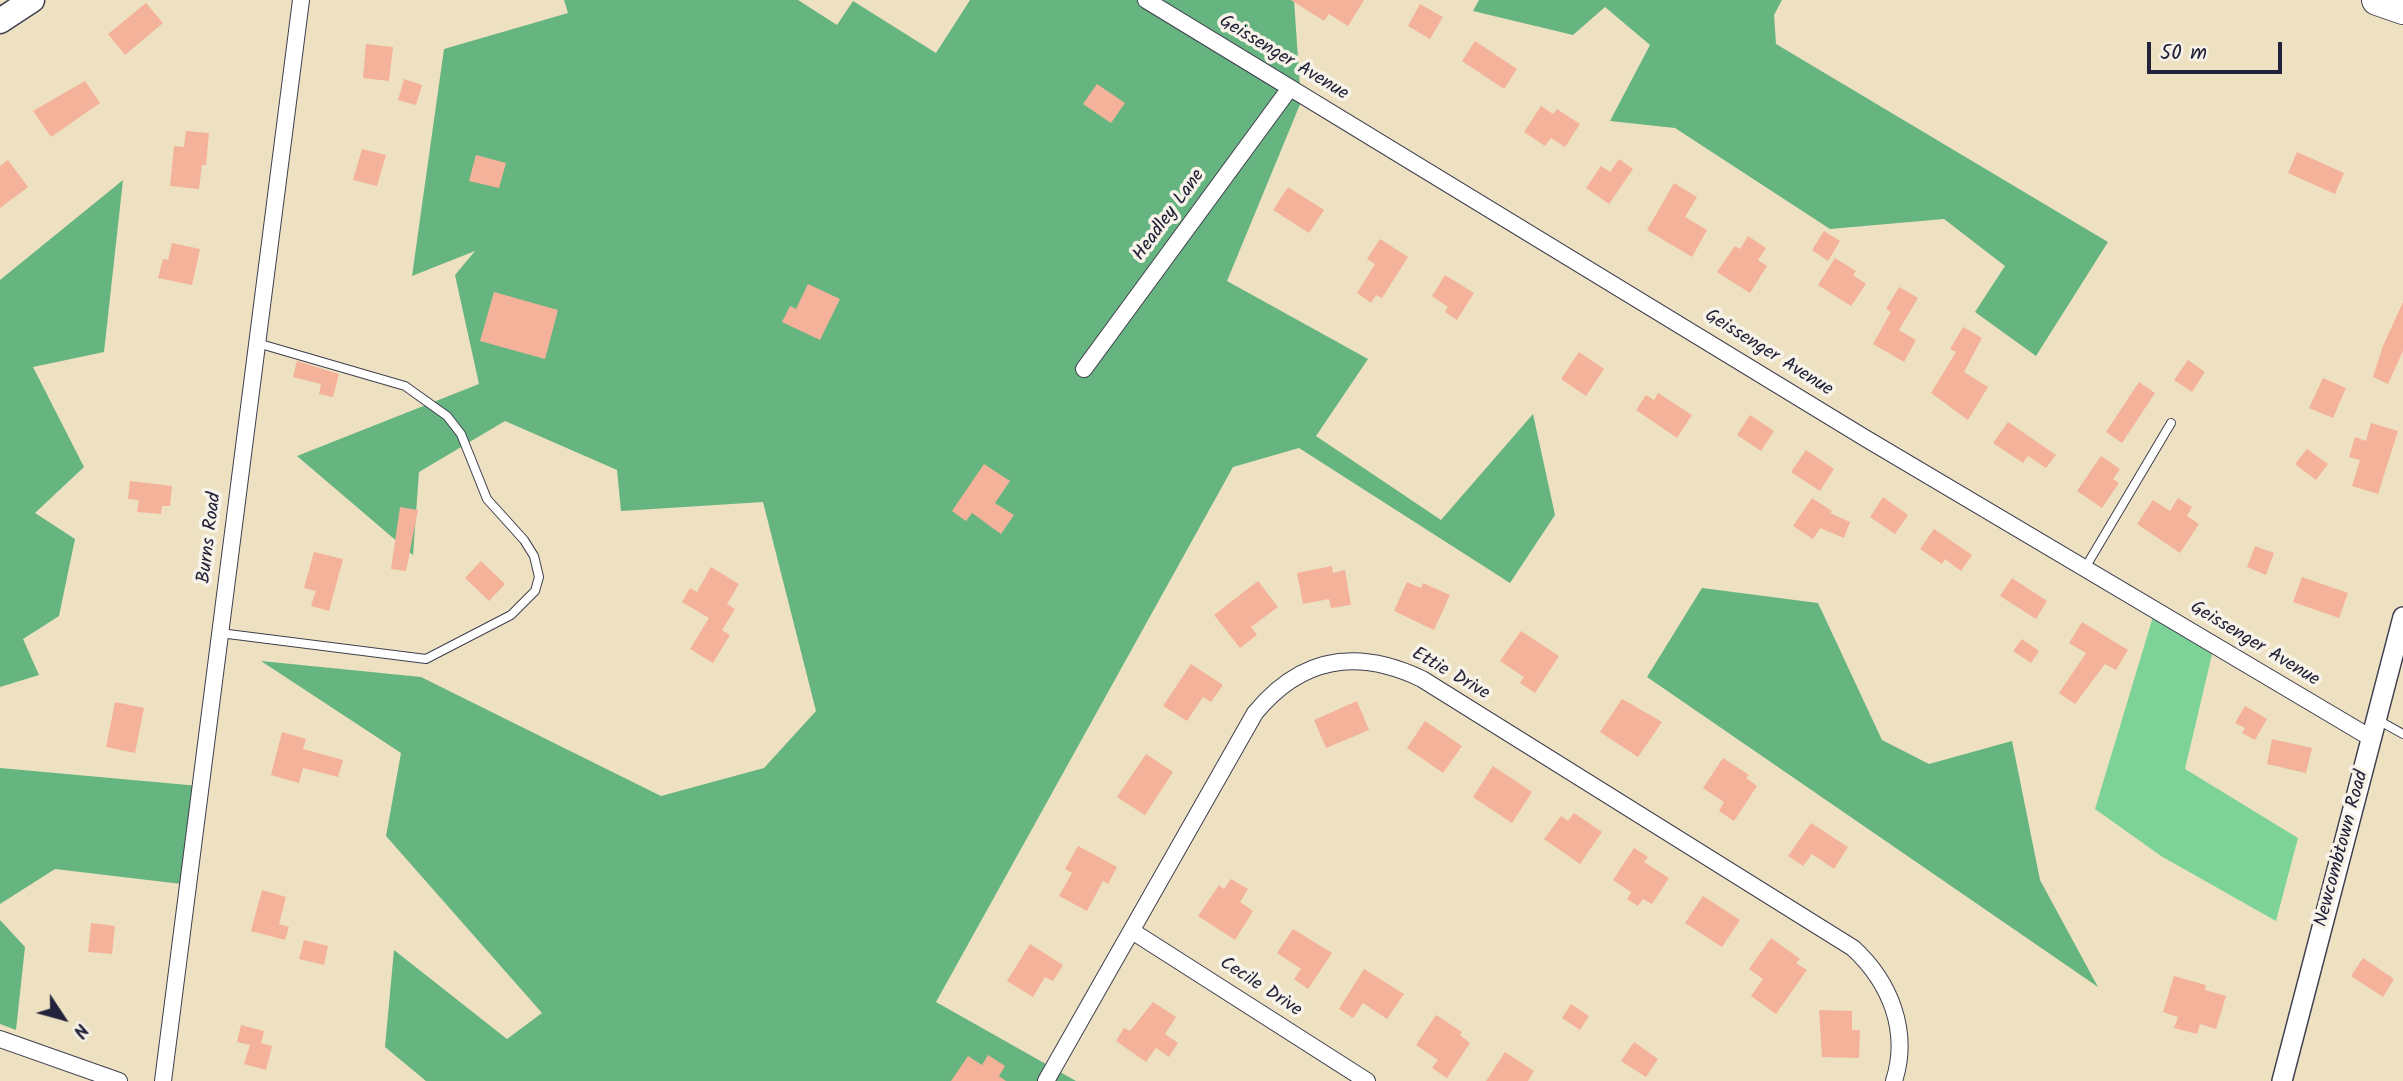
<!DOCTYPE html>
<style>
body{margin:0}
#map{position:relative;width:2403px;height:1081px;overflow:hidden;background:#ede1c1;font-family:Kalam,sans-serif}
canvas{display:block}
.north{position:absolute;left:28px;top:983px;width:70px;height:70px;-webkit-text-stroke:5px #f7f3e8;paint-order:stroke;rotate:126deg;font-size:19px;font-weight:700;line-height:28px;text-align:center;color:#22223b}
.north::after{content:'';display:block;margin:auto;width:24px;height:32px;background:#22223b;clip-path:polygon(50% 0,100% 100%,50% 72%,0 100%)}
.scale{position:absolute;left:2147px;top:42px;width:135px;height:32px;box-sizing:border-box;border:4px solid #22223b;border-top:0;padding-left:9px;font-size:21px;line-height:24px;white-space:nowrap;color:#22223b;-webkit-text-stroke:5px #f7f3e8;paint-order:stroke}
</style>
<div id="map">
<canvas width="2403" height="1081"></canvas>
<div class="north">N</div>
<div class="scale">50 m</div>
</div>
<script>
const ctx = document.querySelector('canvas').getContext('2d');
ctx.lineJoin = 'round';
function paint(path, color) { ctx.fillStyle = color; ctx.fill(path, 'evenodd'); }
function stroke(path, color, width, dash) { ctx.strokeStyle = color; ctx.lineWidth = width; ctx.lineCap = dash ? 'butt' : 'round'; ctx.setLineDash(dash || []); ctx.stroke(path); }
function label(font, color, halo, rows, align = 'center') {
  ctx.font = font + ' Kalam,sans-serif'; ctx.lineWidth = 7; ctx.setLineDash([]); ctx.textBaseline = 'middle'; ctx.strokeStyle = halo; ctx.fillStyle = color; for (const [text, x, y, turn = 0] of rows) {
    ctx.save(); ctx.translate(x, y); ctx.rotate((+turn || 0) * Math.PI / 180); ctx.textAlign = isNaN(turn) ? turn : align; if (halo) ctx.strokeText(text, 0, 0); ctx.fillText(text, 0, 0); ctx.restore();
  }
}
paint(new Path2D(`
 M2155,610L2214,646L2185,769L2298,838L2276,921L2161,856L2095,809Z`), '#7dd397');
paint(new Path2D(`
 M564,0H798L837,25L853,1L936,53L970,0H1294L1301,102L1227,281L1368,359L1316,436L1441,520L1533,414L1555,515L1510,583L1299,448L1233,467L936,1002L1076,1081H426L385,1047L394,950L507,1039L542,1013L386,836L401,753L261,661L421,677L661,796L764,768L816,711L763,502L621,511L617,470L505,421L419,472L413,555L297,456L479,384L455,275L475,251L412,276L444,49L568,13Z
 M1479,0H1782L1774,15L1776,44L2108,242L2036,356L1975,312L2005,266L1944,219L1830,229L1675,128L1610,121L1650,45L1605,7L1573,35L1473,11Z
 M123,180L104,352L33,367L84,467L35,513L75,539L59,616L23,639L39,675L0,687V280Z
 M1702,588L1818,603L1882,740L1929,764L2012,741L2040,880L2098,987L1647,677Z
 M0,768L199,786L190,885L55,869L0,904Z
 M0,920L25,947L16,1030L0,1024Z`), '#66b580');
paint(new Path2D(`
 M1291,0H1364L1348,26L1329,14L1324,21Z
 M146,3L163,23L125,55L108,34Z
 M1420,4L1443,17L1430,39L1408,26Z
 M1475,41L1517,69L1504,89L1462,61Z
 M366,44L393,47L389,81L363,78Z
 M404,79L422,85L416,105L398,100Z
 M85,81L100,103L51,137L33,111Z
 M1097,84L1125,103L1111,123L1083,104Z
 M1541,106L1553,114L1557,109L1580,124L1565,147L1551,138L1545,146L1524,132Z
 M186,131L209,133L206,165H202L199,189L170,186L174,146L184,147Z
 M362,149L386,155L377,186L353,180Z
 M2297,152L2344,173L2335,194L2288,173Z
 M476,155L506,163L499,188L469,181Z
 M1619,159L1633,169L1609,204L1586,188L1601,166L1610,172Z
 M8,160L28,187L0,208V166Z
 M1674,183L1697,197L1685,217L1707,230L1692,257L1647,230Z
 M1288,187L1324,210L1309,233L1273,210Z
 M1824,231L1840,241L1828,261L1812,250Z
 M1748,236L1766,248L1758,260L1767,266L1750,293L1717,272L1735,246L1740,249Z
 M1380,239L1408,257L1382,298L1376,295L1371,303L1357,293L1375,264L1367,259Z
 M172,243L200,249L192,285L158,278L163,259L168,260Z
 M1835,258L1856,271L1853,275L1866,284L1851,306L1818,285Z
 M1445,275L1474,293L1457,320L1445,312L1448,307L1432,296Z
 M808,284L840,299L820,340L782,322L790,306L796,309Z
 M1899,287L1918,298L1899,330L1916,340L1904,362L1873,344L1891,312L1886,309Z
 M494,292L558,310L545,359L480,341Z
 M2403,302V351L2388,384L2373,377L2383,346Z
 M1963,327L1982,338L1964,372L1988,387L1968,420L1931,393L1956,352L1950,349Z
 M1579,352L1604,369L1586,396L1561,379Z
 M2188,360L2205,372L2192,392L2174,380Z
 M297,361L339,374L333,397L319,394L321,384L293,377Z
 M2323,378L2346,388L2333,418L2309,408Z
 M2139,382L2155,393L2122,443L2106,432Z
 M1658,393L1692,415L1677,438L1636,410L1646,395L1654,400Z
 M1750,415L1774,431L1761,451L1737,435Z
 M2008,422L2056,455L2046,468L2028,456L2023,463L1993,443Z
 M2371,423L2398,431L2378,494L2352,486L2360,460L2349,457L2355,437L2366,441Z
 M2307,449L2328,464L2316,480L2295,464Z
 M1806,450L1834,469L1820,491L1791,472Z
 M2101,456L2120,469L2113,479L2119,483L2102,508L2077,491Z
 M984,464L1010,481L995,503L1014,515L1001,534L972,513L966,521L952,511Z
 M130,481L172,486L170,506H162L161,514L137,512L139,500L128,499Z
 M1883,497L1908,515L1895,534L1870,517Z
 M1812,498L1832,511L1830,513L1850,522L1844,538L1820,528L1813,539L1793,526Z
 M2178,498L2192,507L2187,516L2199,524L2180,553L2137,524L2153,500L2170,511Z
 M400,507L418,510L406,571L391,569Z
 M1934,529L1972,555L1961,571L1945,559L1942,564L1920,549Z
 M2255,546L2274,553L2266,575L2247,567Z
 M314,552L343,559L329,611L311,606L316,591L304,588Z
 M481,561L505,584L489,601L465,578Z
 M1332,566L1333,573L1345,570L1351,605L1331,608L1329,599L1303,604L1297,573Z
 M711,567L739,584L727,604L735,609L722,630L730,635L713,663L690,649L709,618L682,602L690,588L697,592Z
 M2302,577L2348,593L2339,618L2293,602Z
 M2012,578L2047,601L2036,619L2000,596Z
 M1258,581L1278,607L1251,627L1257,635L1240,648L1214,615Z
 M1407,582L1421,588L1423,583L1450,595L1434,630L1394,611Z
 M2082,622L2128,650L2116,670L2105,664L2075,704L2059,693L2086,653L2069,643Z
 M1521,631L1559,656L1535,693L1520,683L1524,677L1500,661Z
 M2022,639L2039,651L2031,663L2013,651Z
 M1191,664L1223,685L1211,702L1203,697L1187,721L1163,706Z
 M1622,699L1662,722L1638,757L1600,732Z
 M1357,701L1369,730L1326,748L1314,720Z
 M115,702L144,708L135,753L106,747Z
 M2245,706L2267,719L2255,740L2242,733L2245,728L2235,723Z
 M1425,721L1462,746L1443,773L1407,748Z
 M282,732L306,739L303,749L343,760L338,777L303,768L299,783L271,775Z
 M2272,739L2312,748L2306,773L2267,764Z
 M1146,754L1173,772L1145,815L1117,797Z
 M1723,758L1749,775L1746,778L1757,786L1734,821L1719,811L1724,802L1703,788Z
 M1493,766L1532,792L1512,823L1473,797Z
 M1574,813L1602,832L1580,864L1544,839L1561,816L1568,821Z
 M1811,823L1848,847L1834,869L1812,854L1803,866L1788,856Z
 M1078,846L1117,867L1108,884L1103,881L1087,911L1059,896L1072,873L1065,869Z
 M1634,848L1648,857L1644,862L1669,878L1652,904L1643,899L1638,906L1627,899L1631,892L1613,880Z
 M1231,879L1248,889L1240,902L1253,911L1235,940L1198,916L1219,885L1224,889Z
 M262,890L286,897L279,924L289,927L285,940L251,931Z
 M1703,896L1740,920L1722,947L1685,923Z
 M91,923L115,926L112,954L88,952Z
 M1293,929L1332,953L1308,989L1294,979L1301,969L1277,953Z
 M1771,938L1800,959L1796,963L1807,970L1776,1014L1751,996L1763,979L1749,969Z
 M304,940L328,946L324,965L299,959Z
 M1030,944L1063,965L1053,981L1045,977L1033,997L1007,981Z
 M2363,958L2394,979L2383,997L2351,976Z
 M1364,969L1404,994L1387,1019L1363,1003L1353,1018L1339,1009Z
 M2174,976L2206,985L2205,990L2226,996L2216,1029L2200,1024L2197,1034L2174,1028L2178,1017L2163,1012Z
 M1153,1002L1176,1017L1165,1034L1178,1043L1169,1057L1156,1048L1146,1062L1116,1041L1124,1028L1130,1031Z
 M1571,1004L1589,1016L1580,1030L1562,1018Z
 M1819,1010L1852,1011V1030H1860L1859,1058L1822,1057Z
 M1436,1015L1462,1032L1460,1035L1470,1043L1447,1078L1432,1068L1438,1060L1416,1045Z
 M241,1025L264,1031L261,1043L272,1046L266,1070L244,1064L250,1045L237,1042Z
 M1634,1042L1658,1059L1646,1077L1621,1061Z
 M1505,1052L1534,1071L1528,1081H1486Z
 M988,1055L1005,1066L999,1076L1006,1081H951L968,1056L982,1065Z`), '#f4b29a');
const service = new Path2D(`
 M2085,568L2171,423
 M220,633L426,659L511,615L535,591L539,577L534,556L524,540L487,499L461,434L447,416L405,386L257,343
 M2376,719L2403,734`);
const minor = new Path2D(`
 M1146,0L1865,438L2371,738
 M1084,369L1290,88
 M1132,931L1367,1081
 M0,1039L119,1081
 M163,1081L301,0
 M1046,1081L1255,713C1301,657 1357,648 1422,679L1853,948C1890,982 1910,1031 1894,1081`);
const tertiary = new Path2D(`
 M2282,1081L2403,617`);
const primary = new Path2D(`
 M0,21L32,0`);
const motorway = new Path2D(`
 M2377,0L2403,9`);
stroke(service, '#403f4f', 10);
stroke(minor, '#403f4f', 18);
stroke(tertiary, '#403f4f', 22);
stroke(primary, '#403f4f', 27);
stroke(motorway, '#403f4f', 32);
stroke(service, '#fff', 8);
stroke(minor, '#fff', 16);
stroke(tertiary, '#fff', 19);
stroke(primary, '#fff', 24);
stroke(motorway, '#fff', 30);
label('19px', '#22223b', '#f7f3e8', [
 ["Geissenger Avenue",1283,59,31],
 ["Headley Lane",1170,216,-54],
 ["Geissenger Avenue",1768,354,32],
 ["Burns Road",211,538,-83],
 ["Geissenger Avenue",2254,645,31],
 ["Ettie Drive",1450,675,30],
 ["Newcombtown Road",2343,849,-75],
 ["Cecile Drive",1260,988,33]
]);
</script>
